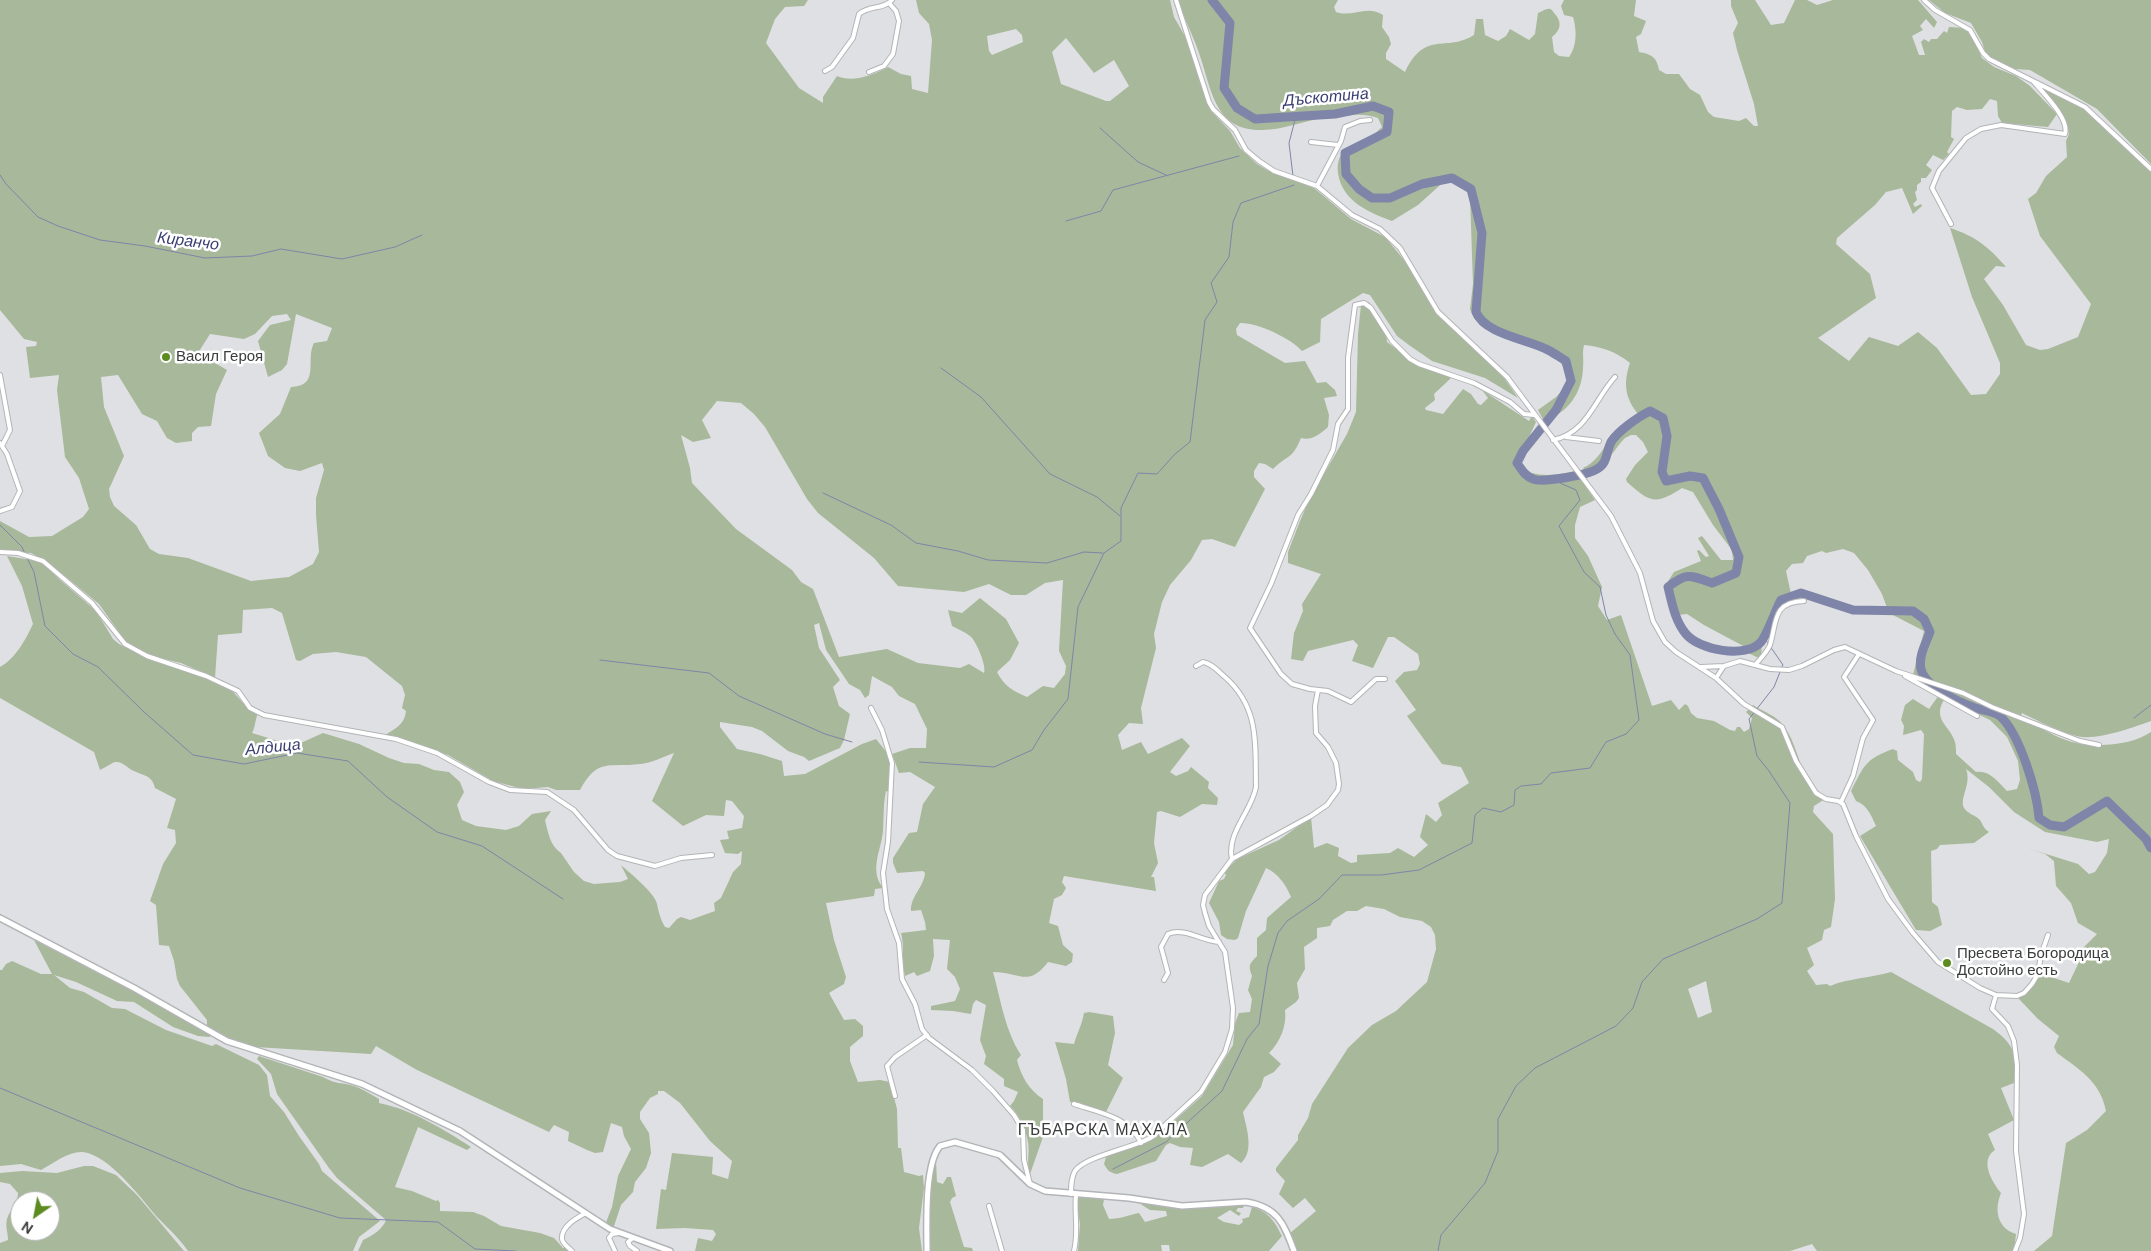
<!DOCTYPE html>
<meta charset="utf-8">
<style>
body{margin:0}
#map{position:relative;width:2151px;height:1251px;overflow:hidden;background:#dfe0e3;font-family:"DM Sans",sans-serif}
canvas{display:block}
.north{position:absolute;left:10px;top:1191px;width:50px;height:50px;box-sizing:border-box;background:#fff;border:1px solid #b1b1b1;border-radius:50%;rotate:213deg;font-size:14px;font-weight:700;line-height:20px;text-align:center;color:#3b3c3d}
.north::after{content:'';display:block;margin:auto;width:18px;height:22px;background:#5c8c20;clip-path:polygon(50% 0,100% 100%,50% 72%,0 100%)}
</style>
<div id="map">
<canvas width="2151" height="1251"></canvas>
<div class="north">N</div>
</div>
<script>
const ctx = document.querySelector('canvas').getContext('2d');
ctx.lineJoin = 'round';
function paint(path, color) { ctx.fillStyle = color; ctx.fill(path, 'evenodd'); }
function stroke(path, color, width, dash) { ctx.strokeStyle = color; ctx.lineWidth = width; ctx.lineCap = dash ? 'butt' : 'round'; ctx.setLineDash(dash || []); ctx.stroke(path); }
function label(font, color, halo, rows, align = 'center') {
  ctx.font = font + ' "DM Sans",sans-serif'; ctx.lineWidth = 5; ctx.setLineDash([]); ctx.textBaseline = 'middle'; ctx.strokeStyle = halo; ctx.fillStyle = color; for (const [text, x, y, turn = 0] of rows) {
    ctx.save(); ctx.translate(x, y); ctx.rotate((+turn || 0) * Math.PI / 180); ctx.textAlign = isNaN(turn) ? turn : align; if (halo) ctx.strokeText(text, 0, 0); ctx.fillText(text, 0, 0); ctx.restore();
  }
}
paint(new Path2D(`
 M0,0H808L804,6L785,7L775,19L766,43L799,88L823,103V97L837,76C852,83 874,75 888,67L901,74L911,76L912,89L928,93L932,40L929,24L919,13L916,0H1170L1174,17L1190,45L1206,99L1213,113L1230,131L1240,148L1257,164L1267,170L1314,188L1351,219L1385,237L1414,272L1436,312L1500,372L1518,398L1485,378L1432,361L1409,345L1397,336L1370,295L1363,293L1321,319L1320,342L1302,351C1291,338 1256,322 1240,323L1236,329L1237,335L1285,363L1305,361L1317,383L1326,382L1335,390L1337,396L1324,398L1329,415L1328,427C1320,434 1312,441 1301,438C1292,460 1288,454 1273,469L1265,464L1259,463L1254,471V477L1265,489L1235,547L1212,539L1202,540L1191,560L1170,585L1162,602L1154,634L1156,648L1141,708L1143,724L1129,723L1118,735L1122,750L1141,742L1148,754L1182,738L1190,746L1170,772L1176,776L1188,771L1191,767L1209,782L1208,788L1218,798L1217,805L1202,804L1180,817L1161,811L1157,812L1154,843L1158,863L1151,877H1154L1156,891L1064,876L1062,882L1066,888L1062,895L1054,899L1049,923L1058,926L1063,945L1073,954L1072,962L1066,966L1048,962C1028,988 1020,972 993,972C1001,1001 1005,1030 1021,1055L1017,1060C1021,1076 1029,1090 1043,1099V1137L1030,1174C1026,1163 1030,1153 1028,1142C1026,1130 1019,1114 1010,1106L1014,1101L1018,1092L1004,1086V1079L984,1064L986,1056L980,1040L986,1005L976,1000L973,1004L971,1014L953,1011L931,1010V1006L955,1001L960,989L955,977L947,969L950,940L933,939L934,956L930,971L917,976L914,972L905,976C901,962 905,947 901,933L926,930L925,922L921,910L911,911C910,897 924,887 925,873L923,871L897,873L893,863V858L909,833L917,832L923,804L935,787L910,772L899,773L892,754L910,748H926L927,729L915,704L899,696L892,687L872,676L869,695L865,698L860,690L849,684L826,650L819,623L814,625L819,648L840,680L833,687L839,706L850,714L844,740L840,748L809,761L804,757L788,751L762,731L752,727L720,722V727L737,749L760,754L782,761L784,776L805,774L862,744L876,739L888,754L892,766L888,782L890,785L889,792L886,791C883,805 884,817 883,831C881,851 869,870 883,888L875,889L874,896L826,903L834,940L846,977L844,984L829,993L844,1020L855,1019L863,1026V1036L850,1047V1061L858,1082L880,1080L890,1082L897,1109L898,1148H901L904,1172L919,1176L923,1175L924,1188L919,1228L922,1251H695L698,1238L712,1241L716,1234L713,1230L685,1228L656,1229L661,1189L666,1190L672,1153L713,1157L712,1174L728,1179L732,1161L710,1141L680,1103L664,1091H658V1094L650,1098L640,1112V1119L649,1133L651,1153L646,1168L635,1182L633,1192L621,1205L613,1229L605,1225L612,1207L618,1176L631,1149L624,1136L622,1127L611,1123L603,1152L595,1153L587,1150L568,1141L569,1132L554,1125L549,1132L417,1070L376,1046L371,1054L255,1047L237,1042L207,1027V1020L180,986L177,979L174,961L169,946L159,945L156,905L150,901L163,864L176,843L175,830L167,828L176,799L155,788C152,775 144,776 134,771C127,768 123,761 115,762C111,763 105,768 100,770L94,752L0,698V667C15,659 26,639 33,624L22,586L7,556L38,561L47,566L59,579L96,611L113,639L119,644L153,661L178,667L229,687L242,702L259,712C255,717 256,726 252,733L288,744L303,742L323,733L359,744L389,758L404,763L419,764L434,770L449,772L460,782L464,792L457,805L462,820L476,826L506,830L519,826L532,814L551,811L545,820C548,832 550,846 561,853L574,872L584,881L594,884L620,882L628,879L621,865C630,873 655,893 657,904C659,913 660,918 665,927L669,928L677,919L681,917L690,920L715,911L714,903L721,898L733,872L741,864L742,851L738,854L725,853L720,840L729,839L727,831L742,828L744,816L732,801L726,800L724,816L706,815L683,826L652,801L674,753C663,757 651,763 640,764C608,768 598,757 580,790H556L548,787L523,789L493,781L448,755L385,735C395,729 405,724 406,711L402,708L405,695L402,686L366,657L336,652L313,654L300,661L296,660L282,613L272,608L243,610L242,633L218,635L215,678L181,663L151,656L138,650L126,642L99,604L49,563L31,553L0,552V521L29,537L52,536L83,517L89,509L79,478L65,457L57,390L59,375L30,378L26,347L36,346L37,342L24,339L0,310ZM1016,29L1022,35L1023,42L992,55L989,51L987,36ZM1066,38L1094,73L1114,60L1129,86L1110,101H1106L1061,84L1052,52ZM287,314L291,320L270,325L258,341L268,377L282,370L287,364L296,314L332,328L327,341L314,343C305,360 321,386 291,387L280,414L259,433L268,456L285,468L300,471L322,463L324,470L316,498V515L319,552L313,564L289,577L251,581L188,558L159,554L150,549L136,525L114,506L110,497L109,489L124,456L104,407L101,377L118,375L142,414L157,421L167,438L176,443L192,441V433L198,427L211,426L216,394L227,370L198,353L210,334L244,339L255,334L272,316ZM717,401L741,403L754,414L765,427L807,499L818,513L874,558L898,586L964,592L989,584L1011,595H1026L1045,583L1063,580L1059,651L1066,666L1065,674L1054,688L1043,686L1027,697C1013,691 1004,686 997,672L1010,660L1019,643L1006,619L980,598L962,613L948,610L952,626C958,629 965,632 970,636C976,640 987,667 984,673L969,664L960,668L918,663L887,649L839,657L813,589L801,582L792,570L736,529L692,483L690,468L681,435L693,442L711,438L702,420Z
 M1178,0H1338L1334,7L1336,12C1352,18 1367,4 1383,15L1382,27L1389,37L1391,44L1386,53V59L1405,72C1426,29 1445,53 1474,35L1476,19H1483L1485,35L1498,41L1506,36L1510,29L1529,40L1535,34L1538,13C1541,12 1547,8 1550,9C1552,9 1553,12 1555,14C1562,22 1561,30 1552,37L1554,52L1559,56L1569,57C1577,46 1577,30 1573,17L1564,15L1561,6L1564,0H1636L1634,16L1646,21L1641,34L1636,37L1639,52C1651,54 1657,57 1659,70L1666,74H1679L1690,89L1700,95L1708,112L1714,117L1739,121L1746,118L1754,126H1758L1754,104L1737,50L1733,33L1738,23L1731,6V0H1755L1771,25L1784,23L1795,0H1807L1817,5L1833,0H1918L1937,22L1934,28L1926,19L1920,26L1923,30L1912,36L1919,55H1925L1921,42L1924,39L1929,42L1931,39H1937L1944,31L1947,33L1949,27L1965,28L1971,32L1982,58L1994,67L2016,76L2030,86L2057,114L2048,127L2002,123L1998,116L1997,101L1990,99L1982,109L1967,110L1957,107L1952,111L1951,137L1954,139L1947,152L1949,154L1943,160L1933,155L1926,165L1932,170L1926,178H1921V182L1917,185V190L1915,192L1917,200L1913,204L1915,207L1921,204L1922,206L1913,214L1902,188L1886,192L1875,205L1837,238L1836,244L1870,274L1876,298L1818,338L1849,361L1869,337L1898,346L1918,332L1937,348L1971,395L1986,394L2000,374V363L1972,297L1950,228C1975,236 1989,247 2006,267L1996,266L1984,279L2003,305L2026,345L2040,350L2048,349L2078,337L2091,304L2040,236L2028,199L2036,193L2046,176L2067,157L2066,141L2069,134L2065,117L2033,85L2077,102L2091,111L2151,171V721C2135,727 2100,739 2083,737C2068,736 2036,720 2022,713L2021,716C2056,737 2072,749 2115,744C2129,742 2138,740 2151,732V1251H2034L2052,1236L2066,1143L2087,1130L2106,1111C2100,1081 2080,1070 2057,1053L2054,1047L2059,1036L2038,1019L2019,999V996L2029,988L2039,973L2069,983L2080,960L2078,953L2097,934L2078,923L2071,903L2056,886L2054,861L2045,854L2027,848L2078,864L2089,874L2095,872L2107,853L2109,839L2097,842L2045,832L2014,812L1989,787L1966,769C1972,784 1959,798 1964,808C1968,814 1975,815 1980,820C1983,825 1984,829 1989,832L1974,843L1940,845L1937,849L1931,851L1932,902L1938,907L1942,925L1930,931L1916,930L1860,836L1876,826C1871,815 1867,805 1856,801L1851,791C1864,766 1865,759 1893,749L1897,751L1898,760L1913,772L1916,780L1920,782L1922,779L1924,734L1921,730L1903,735L1904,726L1901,720L1905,705L1913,699L1929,709L1939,695L1945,698L1942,692L1913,675L1924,631L1889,613L1882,594L1868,570L1854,553L1843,549L1826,553L1822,551L1807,556L1803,563L1792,564L1786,571L1791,594L1780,601L1769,631L1762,641L1761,659L1748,653L1747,648L1704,625L1687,614L1677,615L1672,611L1665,586L1674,572L1701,561L1697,551L1699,550L1706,557L1709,556L1698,538L1702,536L1721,560H1733L1732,550L1713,525L1693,492L1682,488C1656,505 1650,503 1627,482L1626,479L1635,465L1648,452L1643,442L1636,435H1631L1625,438C1615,448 1602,472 1588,475L1583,468C1609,457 1607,421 1642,419C1626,401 1622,386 1630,363C1615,351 1602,347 1584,345C1582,353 1584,360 1583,368C1582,393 1568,413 1544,421L1538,410L1556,397L1569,383L1559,357L1529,341L1500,334L1481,326L1474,318L1470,309L1473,284L1470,196L1458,180L1449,177L1418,205L1392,221C1368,212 1342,201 1338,173C1337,167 1338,160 1341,155C1348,144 1361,143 1371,137C1375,134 1378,130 1382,127L1378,118C1359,111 1345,117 1326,118C1304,120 1284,130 1262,130C1215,131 1212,91 1200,56C1194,37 1184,19 1178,0ZM1945,698L1990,720L2007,737L2018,761L2020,780L2017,789L2007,791C1998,782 1990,770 1976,772L1956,754C1956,750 1956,746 1955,742C1950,725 1931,720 1945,698Z
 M1929,0H2151V164L2097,109L2030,70L2015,69L1991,58L1985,52L1982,42L1971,23L1945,13Z
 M1369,302L1386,329L1387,342C1411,359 1427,372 1456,377L1451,378L1434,394L1435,400L1425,408L1426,410L1443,414L1463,389L1471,394L1478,404L1481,405L1488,398L1482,390L1529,421L1532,416L1536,422L1524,448L1517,459L1519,466C1534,479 1557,475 1575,471L1595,500L1580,507L1575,525V538L1588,556L1602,587L1598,606L1607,620L1621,615L1652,706L1671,700L1679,710L1685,704L1688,706L1691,713L1697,718L1714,721L1730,730L1735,731L1737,727H1740L1744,732L1749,729L1752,718L1746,712L1753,705C1762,711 1777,716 1783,725C1801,748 1798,781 1825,799L1814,806L1813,812L1833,834L1835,899L1831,927L1824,930L1822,940L1807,948L1814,965L1807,971L1816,985L1827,984L1830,986C1849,978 1871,978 1891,972L1993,1029C2015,1045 2016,1055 2019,1081L2001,1088L2014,1120L1988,1134L1995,1150C1979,1160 1992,1182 2001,1193C1994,1210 1997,1228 2016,1234L2014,1251H1817L1812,1244L1790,1251H1294L1289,1234L1316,1211L1305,1198L1293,1208L1279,1194L1285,1181L1276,1171V1168L1298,1140V1135L1308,1118L1312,1104L1348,1048L1372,1025L1396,1011L1427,982L1436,949L1435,935L1431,927L1422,921L1400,917L1384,909L1366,906L1357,911H1347L1333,920L1330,926L1317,928V938L1304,947L1305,969L1297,983L1299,998L1296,1002L1285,1010C1287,1026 1280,1042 1269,1053L1281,1064L1274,1072L1264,1077L1261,1087L1243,1112C1246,1127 1255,1151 1241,1163L1228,1154L1202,1167L1190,1165L1193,1148L1180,1147L1170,1143L1166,1145L1156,1161L1117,1174C1110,1173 1107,1170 1104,1164L1106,1157L1155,1138L1202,1096L1233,1045L1235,1023L1239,1013L1250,1012L1252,999L1248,990L1252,976C1248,966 1249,964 1257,956V938L1266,930L1267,918L1291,897C1286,885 1278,873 1266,868L1246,911L1238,938L1235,940L1227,939L1221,935L1219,922L1209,903L1219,881L1224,879L1226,875L1224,872L1237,859L1279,840L1311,817L1314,848L1327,843L1339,848L1338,856L1351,863L1357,862V855L1390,853L1398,848L1414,857L1428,845L1420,837L1426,814L1436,822L1442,815L1438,803L1469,783L1461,767L1442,764L1407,716L1416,710L1395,681L1404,672L1417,670L1420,664L1418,654L1394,637H1388L1373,668L1352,661L1358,645L1353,640L1308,651L1303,661L1291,659L1294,633L1303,611L1302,604L1321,574L1288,563V552L1300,521L1309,500L1347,434L1356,412L1358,334L1361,305ZM1706,981L1712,1012L1698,1018L1688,989Z
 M34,940L164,1007L210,1035V1037L198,1036L173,1027L134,1002L117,1001L76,982L54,975L70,988L84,992L112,1008L125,1009L166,1030L212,1046L216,1044L259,1065L267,1075L270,1096L284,1112L299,1136L319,1164L322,1171L380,1221L359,1237L353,1251H188C179,1238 168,1228 157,1217C141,1198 109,1155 83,1152C68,1151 54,1163 41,1170L21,1164L0,1166V970H2L6,964L12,961L41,974H52Z
 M1089,1012L1113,1016L1115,1033L1108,1065L1123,1078L1106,1112L1070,1102L1066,1079L1055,1042L1074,1044C1077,1033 1082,1025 1084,1013Z
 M259,1056L323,1077C332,1082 337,1083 346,1084C358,1086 369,1093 379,1099V1103C413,1110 443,1129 471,1147L467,1150L418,1127L395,1187L412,1191L436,1201L438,1200L440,1203V1211L473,1212L484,1216L501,1226L540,1233L554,1238L563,1248L567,1247L569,1251H358L363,1240C372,1236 383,1229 386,1220L337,1178L329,1168L277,1094L271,1074L257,1059Z
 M936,1161L937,1182L943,1184L947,1177H951L956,1196L952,1198L950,1202L964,1247L972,1248L973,1251H929L927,1234L932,1170Z
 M84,1166H93L116,1175L137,1195L184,1251H0V1243L8,1240C8,1233 5,1226 7,1219C10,1209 18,1204 18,1193L10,1184L0,1182V1173L22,1171L57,1173ZM20,1201H50V1231H20Z
 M1076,1196L1104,1199L1103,1205L1109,1219C1120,1219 1129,1215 1139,1213L1145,1222L1167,1216L1166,1211L1150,1210L1139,1203L1179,1209L1244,1205L1243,1208H1238L1236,1211L1241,1213L1239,1216L1230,1210L1217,1218L1224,1222L1239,1225L1243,1222L1242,1219L1249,1217L1252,1207C1269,1212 1275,1222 1282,1236L1269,1251H1170L1169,1245H1161L1162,1251H1078L1080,1224Z`), '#a8b89a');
stroke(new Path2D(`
 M1100,128L1138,162L1168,176
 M0,175L6,184L38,217L58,226L100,240L145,246L205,258L252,256L281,249L342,259L395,247L422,235
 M1293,176L1289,143L1296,116
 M1066,221L1101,211L1113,190L1239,156
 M941,368L981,397L1050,474L1097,497L1120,516
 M823,493L891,525L916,543L958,551L988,560L1047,563L1084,552L1103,553
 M0,525L22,547L25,554
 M27,558L34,572L45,626L73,654L98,667L144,712L193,755L244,764L297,753L348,761L387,797L437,832L482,846L563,899
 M1763,636L1783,665L1781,668
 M600,660L709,673L739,696L825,734L852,742
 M2134,718L2151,705
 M919,762L994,767L1032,750L1044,730L1068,699L1078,607L1104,553L1121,541V508L1138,473L1157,474L1175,454L1190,442L1205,320L1217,302L1211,283L1229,257L1233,222L1241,203L1294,185
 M0,1088L240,1188L340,1218L438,1222L475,1249L516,1251
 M1113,1169L1166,1142L1222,1091L1247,1039L1259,1024L1268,966L1278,933L1287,921L1319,899L1342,875H1381L1419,870L1472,843L1475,815L1483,808L1501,812L1514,805L1515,790L1521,786L1541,784L1551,773L1590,768L1606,742L1626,734L1639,720L1630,655L1615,634L1606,615L1600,587L1584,572L1559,526L1580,500L1576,490L1560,483L1557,480
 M1438,1251L1441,1235L1485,1183L1498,1151V1119L1516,1086L1535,1068L1616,1026L1633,1008L1642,982L1663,959L1757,919L1782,903L1790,803L1769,771L1757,756L1749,719L1774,687L1780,672`), '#7f85a8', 1);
stroke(new Path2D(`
 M1212,0L1230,23L1224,88L1237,108L1255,119L1335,114L1373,106L1389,112L1387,132L1345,153L1346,174L1359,189L1372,198H1390L1422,184L1452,178L1471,189L1482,233L1476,312C1485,334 1526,339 1546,349C1553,352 1559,357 1566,361L1571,381L1556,410L1523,451L1517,463C1522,470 1525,476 1533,479C1542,483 1588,475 1597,469C1608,463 1606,452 1611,442C1618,431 1638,417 1650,411L1663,418L1667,436L1662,472L1666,481L1690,476L1703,478L1719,509L1739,557L1736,573L1712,583C1690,575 1687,572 1668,587C1672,603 1675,621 1686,634C1699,650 1746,659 1761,642C1768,633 1775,611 1781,600L1801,593L1853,610L1913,611L1924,619L1930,632C1926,643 1918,657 1921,669C1925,687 1959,702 1975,708C1982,710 1994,711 2000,716C2020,734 2037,792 2039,818L2050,825L2064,827L2107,801L2146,839L2151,848`), '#7f85a8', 9);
const minor = new Path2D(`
 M1176,0L1209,102L1213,109L1235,130L1246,150L1259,161L1274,171L1317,186L1352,215L1380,229L1400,248L1438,312L1507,377L1611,516L1640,573L1653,621L1665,642L1676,652L1716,678L1744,704L1782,727L1796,761L1816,793L1826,799L1838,801L1843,804L1856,836L1888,899L1913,933L1938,962L1980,988L1996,995L2017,996L2024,993L2032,984L2038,974L2041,955L2048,935
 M1924,0L1935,10L1970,30L1983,53L1989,59L2085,107L2151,169
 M825,71L832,67L853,38L859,14C869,5 883,10 892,0
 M869,72L884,66L893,54L899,21L896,11L889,3
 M1311,142L1338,145
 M1317,186L1341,141L1345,127L1360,121L1370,120
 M1951,224L1932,188L1939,171L1966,138L1981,129L2001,125L2065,134C2070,119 2043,93 2033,81
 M0,375L10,430L2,446
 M1566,437L1599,441
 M1553,440C1588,432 1594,400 1615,377
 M0,443L7,454L20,491L12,507L0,511
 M0,552L18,553L43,561L92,603L125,644L147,656L206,676L238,691L250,708L264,715L396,739L437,753L489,782L510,790L547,792L574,810L608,850L617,856L655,866L681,858L712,855
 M1756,664C1761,658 1767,652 1770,645C1777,622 1772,602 1804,601
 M1196,666L1203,662C1211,663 1218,671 1225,677C1260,708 1255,744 1256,787C1252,811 1226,833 1232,859
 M1701,667L1724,666L1740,661L1770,669L1789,670L1802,666L1834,650L1845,647L1896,671L1963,693L1992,707L2080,741L2099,745
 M1905,676L1977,716
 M1716,678L1724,666
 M1385,679H1376L1351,702L1328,691L1310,689L1292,684L1281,674L1250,628L1271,584L1298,515L1311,494L1333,450L1338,424L1348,409V358L1355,305L1364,303L1371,308L1392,341L1410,359L1419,364L1474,383L1510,402L1524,414L1534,415
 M871,708L882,730L892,763L888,842L883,873L887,909L899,943L902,979L915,1004L922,1029L929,1038L972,1070L993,1091L1014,1115L1023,1130L1024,1160L1030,1184
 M1841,802L1853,776L1863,738L1873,720L1844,677L1859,654
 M1164,980L1168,973L1161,947L1168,934C1184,927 1202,941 1219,942
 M1996,995L1992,1009L2008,1026L2014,1041L2017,1065L2016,1151L2024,1214L2020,1238L2015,1251
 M895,1096L887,1066L895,1057L927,1035
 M1074,1104C1098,1112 1130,1117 1141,1143
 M1071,1194C1071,1186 1071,1178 1075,1171C1085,1156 1134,1148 1152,1137L1201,1092L1225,1052L1232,1029L1233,1008L1225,952L1209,926L1205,913L1203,905L1205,895L1232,859L1311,816L1327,805L1338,790L1339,784L1336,763L1328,747L1316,733L1315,706L1318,690
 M989,1206L1002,1251
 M633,1238L628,1242L630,1246L637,1251
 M572,1251C569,1248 562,1243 562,1239C561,1226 577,1218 586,1213
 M615,1251L609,1238L612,1234L619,1233
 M1074,1251C1079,1231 1074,1214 1076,1195`);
const tertiary = new Path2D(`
 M0,918L134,988L227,1041L362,1084L460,1131L610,1229L670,1251
 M927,1251C927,1225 924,1165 940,1146L955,1142L1000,1155L1030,1184L1045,1191L1129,1198L1182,1206L1246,1202C1278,1207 1284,1224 1294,1251`);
stroke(minor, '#b3b4b7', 6);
stroke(tertiary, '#b3b4b7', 8);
stroke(minor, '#fff', 4);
stroke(tertiary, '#fff', 5);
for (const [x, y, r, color] of [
 [166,357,5,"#5c8c20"],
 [1947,963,5,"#5c8c20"]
]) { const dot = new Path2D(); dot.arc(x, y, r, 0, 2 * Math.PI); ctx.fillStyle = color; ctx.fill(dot); stroke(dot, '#fff', 2); }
label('15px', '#3b3c3d', '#fff', [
 ["Васил Героя",176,357],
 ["Пресвета Богородица",1957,954],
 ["Достойно есть",1957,971]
], 'left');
label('italic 16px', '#393f71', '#fff', [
 ["Дъскотина",1326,98,-5],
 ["Киранчо",188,242,7],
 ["Алдица",273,748,-6]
]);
ctx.letterSpacing = '1px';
label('16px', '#3b3c3d', '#fff', [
 ["ГЪБАРСКА МАХАЛА",1103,1131]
]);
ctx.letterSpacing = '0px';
</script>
